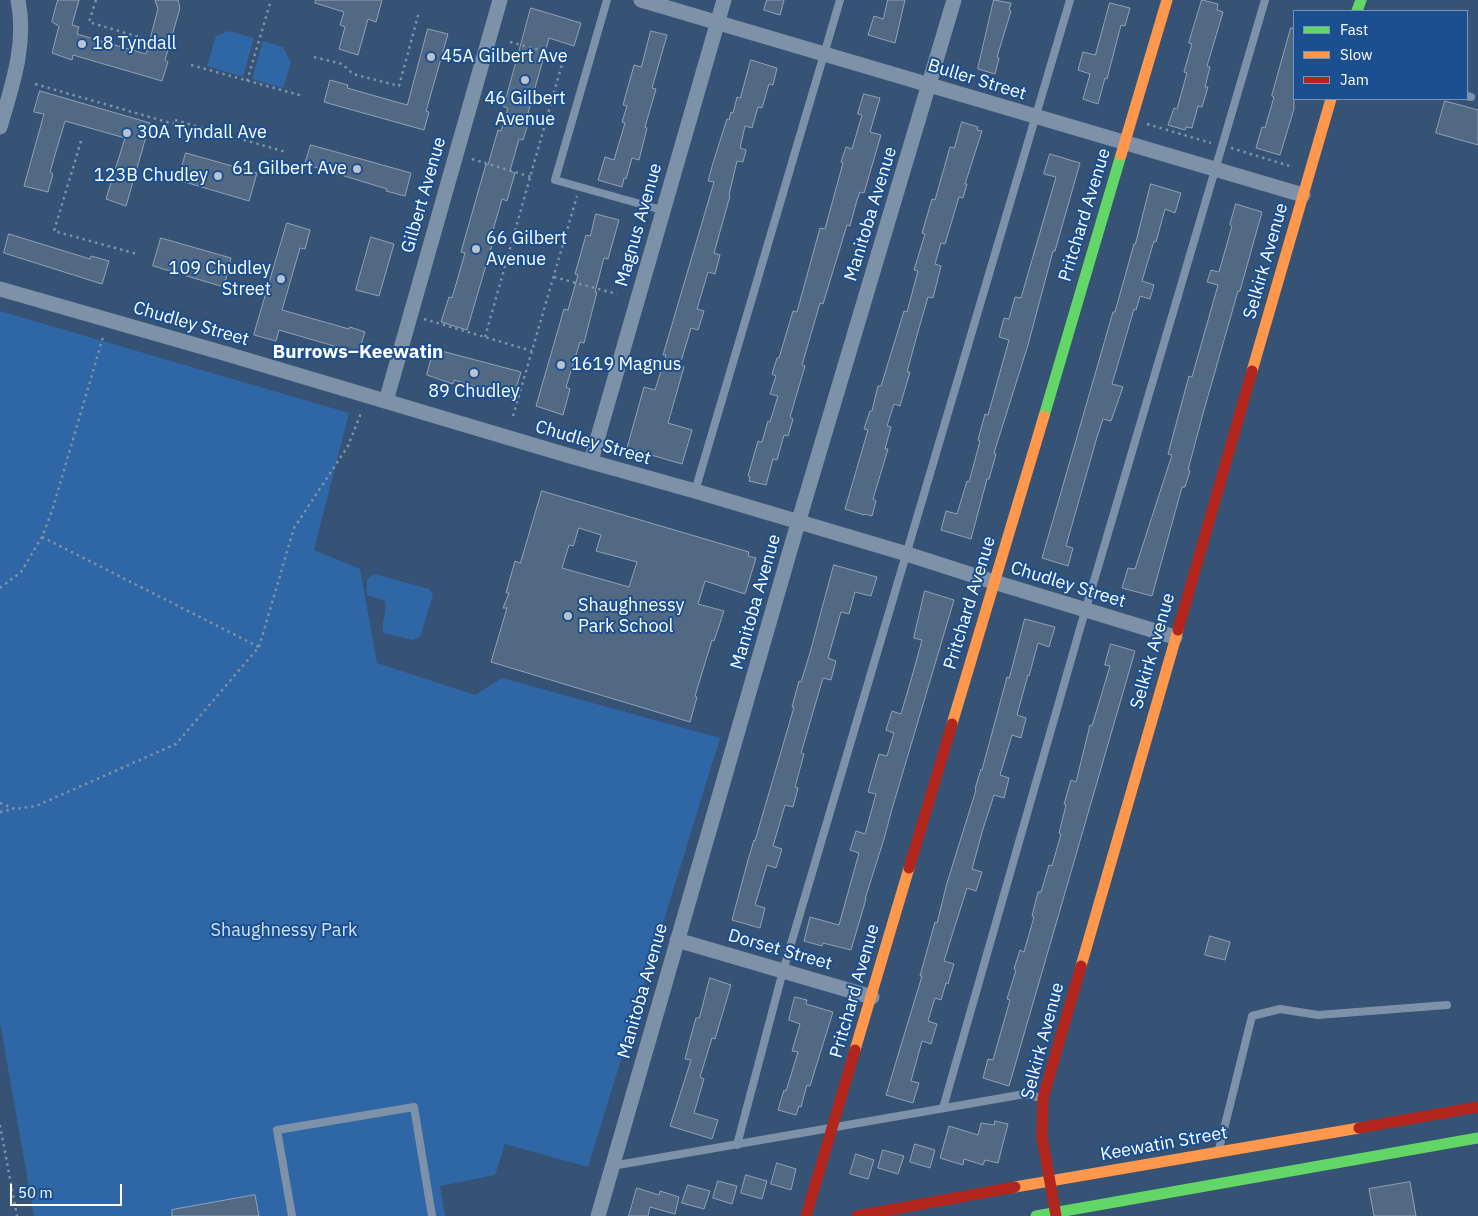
<!DOCTYPE html>
<meta charset="utf-8">
<style>
body{margin:0}
#map{position:relative;width:1478px;height:1216px;overflow:hidden;background:#365274;font-family:"IBM Plex Sans",sans-serif}
canvas{display:block}
.legend{position:absolute;left:1293px;top:10px;width:175px;height:90px;box-sizing:border-box;background:#1b4f8f;border:1px solid #7695bc;margin:0;padding:6px 9px;list-style:none;font-size:15px;color:#fff}
.legend li{display:flex;align-items:center;gap:10px;height:25px}
.legend b{width:25px;border:1px solid #7695bc}
.scale{position:absolute;left:10px;top:1184px;width:112px;height:22px;box-sizing:border-box;border:2px solid #fff;border-top:0;padding-left:6px;font-size:15px;line-height:18px;white-space:nowrap;color:#fff;-webkit-text-stroke:4px #1b4f8f;paint-order:stroke}
</style>
<div id="map">
<canvas width="1478" height="1216"></canvas>
<ul class="legend">
<li><b style="height:6px;background:#63d668"></b>Fast</li>
<li><b style="height:6px;background:#ff974d"></b>Slow</li>
<li><b style="height:6px;background:#b3261e"></b>Jam</li>
</ul>
<div class="scale">50 m</div>
</div>
<script>
const ctx = document.querySelector('canvas').getContext('2d');
ctx.lineJoin = 'round';
function paint(path, color) { ctx.fillStyle = color; ctx.fill(path, 'evenodd'); }
function stroke(path, color, width, dash) { ctx.strokeStyle = color; ctx.lineWidth = width; ctx.lineCap = dash ? 'butt' : 'round'; ctx.setLineDash(dash || []); ctx.stroke(path); }
function label(font, color, halo, rows, align = 'center') {
  ctx.font = font + ' "IBM Plex Sans",sans-serif'; ctx.lineWidth = 4; ctx.setLineDash([]); ctx.textBaseline = 'middle'; ctx.strokeStyle = halo; ctx.fillStyle = color; for (const [text, x, y, turn = 0] of rows) {
    ctx.save(); ctx.translate(x, y); ctx.rotate((+turn || 0) * Math.PI / 180); ctx.textAlign = isNaN(turn) ? turn : align; if (halo) ctx.strokeText(text, 0, 0); ctx.fillText(text, 0, 0); ctx.restore();
  }
}
paint(new Path2D(`
 M229,31L254,38L243,77L207,66L216,36Z
 M263,41L283,47L291,62L283,88L252,79Z
 M0,311L349,413L314,550L360,569L377,663L475,695L502,678L720,738L588,1167L505,1144L495,1175L440,1186L445,1216H34L0,1023Z
 M375,574L429,589L433,594L420,637L413,640L383,633C381,622 387,612 385,601L367,595V579Z`), '#2f66a5');
const building = new Path2D(`
 M58,0H79L72,25L79,27L77,34L146,54L158,9L155,0H178L180,8L165,60L168,62L162,81L73,55L72,60L52,53L59,26L52,22Z
 M316,0H382L376,22L368,19L358,55L339,49L345,27L340,25L344,12L315,3Z
 M767,0H784L780,15L764,10Z
 M888,0H905L895,43L868,35L874,16L883,19Z
 M994,0L1011,3L1009,10L1011,11L997,57L999,58L995,74L978,69Z
 M1202,0L1218,4L1217,10L1223,12L1207,66L1210,67L1205,87H1208L1202,107L1198,106L1192,128L1186,127L1185,130L1168,125L1174,108L1177,109L1187,73L1184,72L1192,44L1189,43Z
 M1110,3L1130,8L1125,26L1121,25L1107,79L1105,78L1098,104L1083,99L1090,74L1078,70L1083,52L1095,55Z
 M531,8L581,23L574,46L549,38L528,113L531,114L523,140L519,139L510,171L515,173L507,201L502,199L489,244L492,245L467,330L441,322L449,297L452,298L465,253L461,252L486,164L488,165L498,130L501,131L508,108L504,107Z
 M1291,28L1294,29V109L1280,155L1256,148L1262,127L1265,128L1274,97L1272,96Z
 M428,29L448,34L426,111L429,112L424,130L324,102L330,80L348,85L347,88L407,105Z
 M651,31L667,35L652,88L656,89L645,127L647,128L639,160L632,158L626,179L624,178L622,187L598,180L605,157L614,160L625,123L622,122L627,106L623,105L634,65L641,67Z
 M751,60L777,68L773,85L769,84L762,108L758,107L752,128L745,126L740,148L746,150L743,162L737,161L729,195L730,196L714,253L720,255L715,274L708,272L697,309L704,311L698,330L691,328L680,365L684,367L668,423L692,430L682,464L627,448L644,387L655,390L666,355H663L714,182L708,181L713,163L727,119L729,120L731,112L733,113L737,97L740,98Z
 M40,91L150,123L126,206L106,199L125,138L65,121L50,172L53,174L48,192L24,186L44,114L34,112Z
 M864,94L880,98L870,132L881,135L864,193L860,192L857,200L850,226L847,225L823,304L820,303L802,365L805,366L790,417L793,419L788,436L784,435L777,460L773,459L766,485L749,481L750,477L748,476L758,441L762,442L768,421L770,422L778,396L770,394L776,376L772,374L777,358H779L793,311L797,312L820,228L825,229L843,163L841,162L846,147L852,149L862,115L858,114Z
 M1445,101L1478,110V145L1436,133Z
 M962,122L978,127L977,130L982,131L965,184H967L963,198L959,197L945,244L941,243L935,264L941,266L933,298L928,297L919,328L907,372H910L900,406L894,404L887,426L891,427L885,449H888L873,499L876,501L872,516L865,514L864,515L845,509L868,430L864,429L870,411H872L878,386H881L904,311L907,312L908,308L918,271L914,270L925,234L922,233L932,199L935,200L950,147L954,148Z
 M311,145L411,173L405,196L386,191L387,189L305,164Z
 M186,153L257,173L249,201L178,180Z
 M1050,154L1080,163L1055,251H1053L1028,345L994,453L996,454L989,479H987L971,539L941,530L946,511L957,514L967,481L969,482L980,441L978,440L985,414L988,415L1009,340L999,337L1004,318L1009,319L1015,297L1021,298L1056,177L1044,174Z
 M1151,184L1181,193L1175,213L1165,209L1156,242L1154,241L1142,281L1154,285L1150,299L1140,296L1136,310L1134,309L1112,384L1123,387L1111,421L1103,419L1097,437L1066,546L1073,548L1068,566L1042,558L1113,312H1115L1134,244H1135Z
 M1236,204L1262,212L1240,291H1238L1204,410L1188,470L1190,471L1185,487H1182L1152,596L1122,588L1128,568L1135,569L1172,455L1168,454L1179,413L1189,376L1192,377L1218,285L1207,282L1211,270L1219,272L1232,226L1230,225Z
 M596,214L619,220L608,259L604,258L595,292H597L584,343L580,342L566,387L570,389L563,415L536,406L564,309L568,310L578,275L575,274L586,235L590,236Z
 M287,223L310,230L305,249L300,248L282,310L349,329L350,327L365,332L358,353L279,330L276,341L254,335Z
 M9,234L90,259L91,256L109,261L102,284L4,253Z
 M371,237L394,244L379,296L356,290Z
 M161,238L231,258L224,287L153,266Z
 M434,349L521,372L513,398L454,380L453,384L427,375Z
 M542,491L749,552L748,556L756,558L745,594L705,581L698,604L724,611L714,641L712,640L695,696L697,697L690,722L491,662L507,608H503L509,593H506L515,561L520,563ZM579,528L601,535L596,551L637,562L629,587L562,568L569,545L573,546Z
 M834,565L877,577L871,596L855,592L849,614L841,612L828,658L836,661L831,680L823,678L801,753L804,754L795,787L798,788L793,807L785,805L773,846L782,849L776,868L767,865L755,905L765,908L760,928L732,920L748,860L754,840L755,841L794,707H792L799,681L801,682L810,653Z
 M925,591L954,600L892,809L884,839L865,899H866L851,950L823,943L822,946L804,941L810,917L839,925L859,853L850,850L856,831L865,834L876,794L868,792L879,754L887,756L894,733L886,730L892,711L901,714L913,673L922,640L914,638Z
 M1025,619L1055,627L1049,647L1038,643L1029,676L1028,675L1017,715L1026,718L1021,738L1012,735L1000,775L1009,778L1004,798L994,795L983,829L972,869L982,872L976,891L967,888L944,961L954,964L948,984L946,983L941,1000L935,998L928,1021L937,1024L931,1044L922,1041L911,1081L919,1083L913,1103L886,1095L922,976H920L935,922L937,923L947,883L976,790L975,789L981,769L982,770L1007,677L1009,678Z
 M1111,644L1135,651L1009,1086L983,1078L988,1059L993,1060L1010,1000L1007,999L1016,970L1014,969L1020,950L1024,952L1034,917L1032,916L1038,892H1041L1049,865L1052,866L1061,834L1059,833L1066,805L1064,804L1071,780L1076,782L1090,725L1092,726L1110,666L1105,665Z
 M1210,936L1230,942L1225,960L1205,955Z
 M710,978L731,985L715,1039L712,1038L700,1077L704,1079L694,1113L718,1120L712,1139L670,1126L691,1060L685,1059L692,1032L696,1018H699Z
 M795,997L807,1000L806,1004L833,1012L810,1086L807,1085L801,1107L799,1106L796,1115L778,1110L784,1090L786,1091L798,1052L792,1051L800,1024L789,1020Z
 M995,1121L1008,1124L998,1163L985,1160L983,1165L964,1159L963,1165L940,1158L949,1126L978,1135L981,1123L994,1125Z
 M915,1144L935,1150L930,1168L910,1162Z
 M883,1150L904,1156L898,1174L878,1168Z
 M856,1154L874,1160L868,1179L850,1174Z
 M777,1163L796,1169L791,1190L771,1184Z
 M746,1175L767,1181L762,1199L741,1193Z
 M718,1181L737,1186L732,1204L713,1198Z
 M1410,1182L1416,1216H1374L1369,1189Z
 M688,1185L710,1191L704,1209L682,1203Z
 M637,1188L659,1195L660,1191L679,1197L675,1214L650,1207L648,1216H629Z
 M255,1195L259,1216H172V1210Z`);
paint(building, '#526984');
stroke(building, '#92a2b6', 1);
stroke(new Path2D(`
 M96,0L89,22L145,39
 M314,57L342,64L353,74L399,86L419,12
 M191,65L303,96
 M247,81L271,0
 M35,84L174,124
 M175,120L286,152
 M1147,124L1211,143
 M81,141L54,231L137,254
 M1231,148L1293,167
 M472,159L531,177
 M554,277L617,294
 M424,319L532,351
 M485,337L564,57L507,41
 M513,416L577,196
 M0,588L21,572L42,537L52,511L103,337
 M259,647L294,528L348,446L361,413
 M0,803L15,809L36,806L176,744L259,647L42,537
 M0,812L13,809
 M0,1125L17,1216`), '#7d92a8', 2.5, [2.5, 4]);
stroke(new Path2D(`
 M607,0L555,180L662,210
 M1467,96L1471,97
 M695,491L840,0
 M943,1108L1081,625L1265,0
 M737,1145L783,971L1070,0
 M1219,1149L1252,1016L1280,1009L1318,1015L1447,1005
 M612,1166L1025,1094L1041,1098
 M292,1216L277,1130L414,1107L432,1216`), '#7d92a8', 8);
stroke(new Path2D(`
 M641,0L1303,195
 M0,127C12,86 27,44 18,0
 M0,289L227,354L570,456L695,491L907,554L994,582L1175,637
 M386,401L500,0
 M591,461L724,0
 M677,940L872,997
 M598,1216L793,540L954,0`), '#7d92a8', 15);
stroke(new Path2D(`
 M1357,11L1361,0
 M1044,416L1121,155
 M1036,1216L1478,1138`), '#63d668', 11);
stroke(new Path2D(`
 M1121,155L1167,0
 M1252,371L1331,99
 M952,724L1044,416
 M1081,966L1178,630
 M855,1050L909,868
 M1015,1187L1359,1128`), '#ff974d', 11);
stroke(new Path2D(`
 M1178,630L1252,371
 M909,868L952,724
 M1359,1128L1478,1107
 M806,1216L855,1050
 M857,1216L1015,1187
 M1056,1216L1042,1137L1043,1098L1081,966`), '#b3261e', 11);
for (const [x, y, r, color] of [
 [82,44,5,"#b9c2ce"],
 [431,57,5,"#b9c2ce"],
 [525,80,5,"#b9c2ce"],
 [127,133,5,"#b9c2ce"],
 [357,169,5,"#b9c2ce"],
 [218,176,5,"#b9c2ce"],
 [476,249,5,"#b9c2ce"],
 [281,279,5,"#b9c2ce"],
 [561,365,5,"#b9c2ce"],
 [474,373,5,"#b9c2ce"],
 [568,616,5,"#b9c2ce"]
]) { const dot = new Path2D(); dot.arc(x, y, r, 0, 2 * Math.PI); ctx.fillStyle = color; ctx.fill(dot); stroke(dot, '#1b4f8f', 2); }
label('18px', '#fff', '#1b4f8f', [
 ["18 Tyndall",92,44],
 ["45A Gilbert Ave",441,57],
 ["46 Gilbert",525,99,"center"],
 ["Avenue",525,120,"center"],
 ["30A Tyndall Ave",137,133],
 ["61 Gilbert Ave",347,169,"right"],
 ["123B Chudley",208,176,"right"],
 ["66 Gilbert",486,239],
 ["Avenue",486,260],
 ["109 Chudley",271,269,"right"],
 ["Street",271,290,"right"],
 ["1619 Magnus",571,365],
 ["89 Chudley",474,392,"center"],
 ["Shaughnessy",578,606],
 ["Park School",578,627]
], 'left');
label('18px', '#fff', '#1b4f8f', [
 ["Buller Street",977,80,17],
 ["Gilbert Avenue",424,195,-74],
 ["Manitoba Avenue",871,214,-73],
 ["Pritchard Avenue",1085,215,-73],
 ["Magnus Avenue",639,225,-74],
 ["Selkirk Avenue",1266,261,-74],
 ["Chudley Street",191,324,16],
 ["Chudley Street",593,443,16],
 ["Chudley Street",1068,585,17],
 ["Manitoba Avenue",756,602,-74],
 ["Pritchard Avenue",970,603,-73],
 ["Selkirk Avenue",1153,651,-74],
 ["Dorset Street",780,950,16],
 ["Manitoba Avenue",643,991,-74],
 ["Pritchard Avenue",855,991,-74],
 ["Selkirk Avenue",1043,1041,-75],
 ["Keewatin Street",1164,1144,-10]
]);
label('18px', '#cfe3fa', '#1b4f8f', [
 ["Shaughnessy Park",284,931]
]);
label('bold 19px', '#fff', '#1b4f8f', [
 ["Burrows–Keewatin",358,353]
]);
</script>
